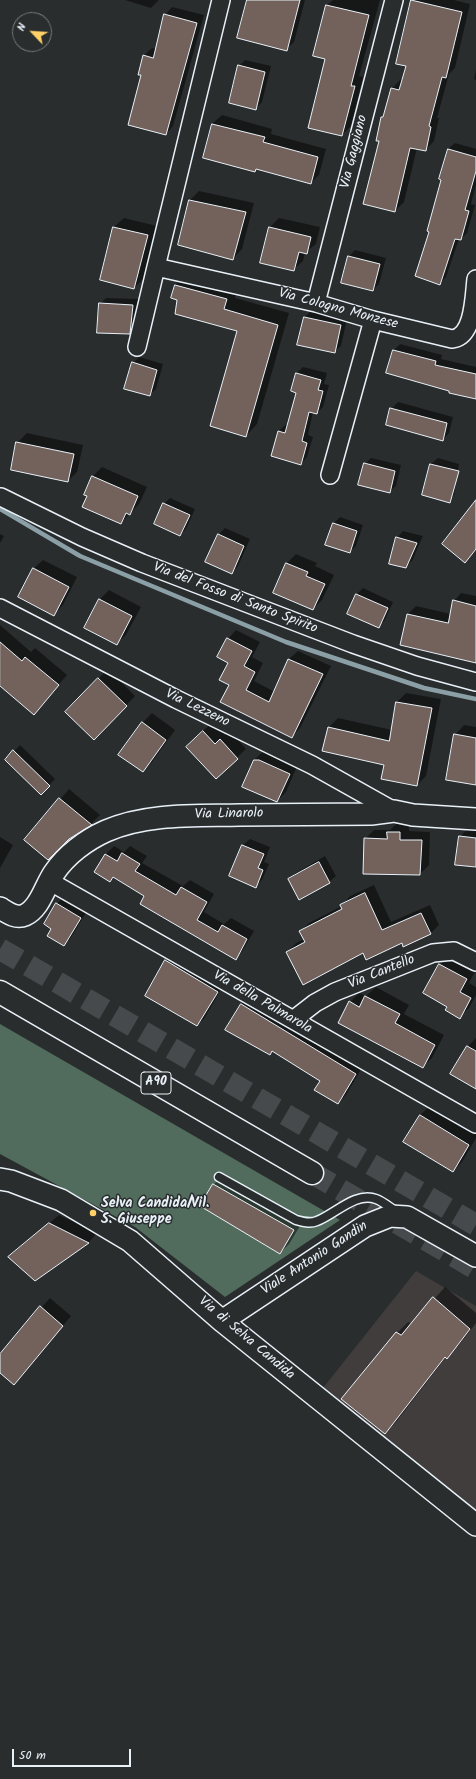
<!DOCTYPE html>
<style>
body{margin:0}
#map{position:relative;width:476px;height:1779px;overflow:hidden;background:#2a2d2e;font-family:Kalam,sans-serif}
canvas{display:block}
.north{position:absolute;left:12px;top:12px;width:40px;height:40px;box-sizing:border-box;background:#2a2d2e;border:1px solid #767b7f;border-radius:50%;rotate:295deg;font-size:11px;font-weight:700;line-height:16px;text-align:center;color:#e8f1f8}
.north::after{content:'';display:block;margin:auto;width:14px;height:18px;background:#ffd166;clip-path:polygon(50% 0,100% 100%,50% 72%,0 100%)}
.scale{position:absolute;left:12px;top:1749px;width:119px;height:18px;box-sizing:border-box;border:2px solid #e8f1f8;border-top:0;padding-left:5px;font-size:12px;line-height:14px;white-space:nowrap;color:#e8f1f8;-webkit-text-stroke:3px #2a2d2e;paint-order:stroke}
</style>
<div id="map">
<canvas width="476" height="1779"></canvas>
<div class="north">N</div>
<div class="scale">50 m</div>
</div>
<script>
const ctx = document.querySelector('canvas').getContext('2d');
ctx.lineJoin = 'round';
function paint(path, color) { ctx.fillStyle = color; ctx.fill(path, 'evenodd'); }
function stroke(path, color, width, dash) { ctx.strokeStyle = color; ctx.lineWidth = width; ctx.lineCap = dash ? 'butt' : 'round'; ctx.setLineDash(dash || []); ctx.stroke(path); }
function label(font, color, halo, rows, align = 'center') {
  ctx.font = font + ' Kalam,sans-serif'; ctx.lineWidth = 3; ctx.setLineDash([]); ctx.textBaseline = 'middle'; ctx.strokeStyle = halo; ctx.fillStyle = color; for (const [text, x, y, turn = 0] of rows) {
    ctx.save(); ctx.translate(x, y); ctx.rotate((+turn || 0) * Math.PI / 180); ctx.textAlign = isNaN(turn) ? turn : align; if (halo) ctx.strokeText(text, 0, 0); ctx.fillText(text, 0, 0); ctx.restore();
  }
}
paint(new Path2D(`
 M416,1271L476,1306V1511L323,1388Z`), '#403d3c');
paint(new Path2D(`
 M0,1024L340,1220L225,1297L135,1227L0,1154Z`), '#516c5c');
paint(new Path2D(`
 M125,0H159L151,8Z
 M247,0H305L294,42L286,50Z
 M333,0H380L359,76L363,77L351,126L342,135L326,58L327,5Z
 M412,0H454L470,4L455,68L449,74L437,118H439L434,141L426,150L417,148L404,202L395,211L380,141L382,117L384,115L392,88L401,79L403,80L407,65L397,63Z
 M172,7L204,15L173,126L166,134L142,75L144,55L152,48L156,49L165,15Z
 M245,60L271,66L262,102L256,109L239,66Z
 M476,70V80L474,79Z
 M222,115L272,129L271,134L326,149L319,175L311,183L258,168L255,171L204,157L213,123Z
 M455,143L476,149V185L471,204L475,205L467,233L461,239H459L446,277L440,283L443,179L440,178L448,149Z
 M199,191L254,203L242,249L233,259L179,245L190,200Z
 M124,218L157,226L143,279L134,288L101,280L114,227Z
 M279,218L320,227L316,244L305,253L303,261L293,270L262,263L270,227Z
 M355,250L386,258L379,284L373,290L349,256Z
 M187,274L237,288L235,298L289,313L257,424L246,436L239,330L178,299L175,285Z
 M106,298L139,299L136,327L129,333L100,304Z
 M311,311L347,319L341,346L334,352L299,344L305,317Z
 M400,344L442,355L441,359L476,367V398L388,373L394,350Z
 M139,357L163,364L156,389L149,395L133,363Z
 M303,367L327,373L324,384L329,385L323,407L317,413L313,412L308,435L313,437L307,457L301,464L272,455L279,431L285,425L288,426L297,392L292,390L297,373Z
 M398,402L453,417L449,433L443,440L391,409Z
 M27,433L83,445L77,472L68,481L17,443Z
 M371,458L401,465L396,486L389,492L365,464Z
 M438,458L459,464L454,495L448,501L431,464Z
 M102,467L147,487L139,504L121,523L85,494L93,476Z
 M170,498L195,509L186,529L180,535L164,504Z
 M340,517L363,525L356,546L349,552L334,523Z
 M225,528L250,539L238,566L232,573L218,535Z
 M403,531L423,536L412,561L405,567L397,538Z
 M0,534L4,536L0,543Z
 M296,554L317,563L315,566L334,575L322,600L313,609L287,563Z
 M43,560L77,577L63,605L54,614L33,569Z
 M363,588L393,602L385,620L378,627L348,613L357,594Z
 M109,590L141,607L126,635L116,644L85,627L100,599Z
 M461,593L476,596V661L401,644L408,614L416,606L451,614L454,601Z
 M0,625L31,652L35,648L67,675L34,714L0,685Z
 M236,630L260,642L252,657L263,663L254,681L275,692L289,659L298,651L331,666L300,728L292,737L230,684L228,639Z
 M108,669L135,696L94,739L66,712Z
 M406,693L441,699L426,776L417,785L385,765L324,750L329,727L338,718L392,730L397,702Z
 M152,713L175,730L152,762L143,771L142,723Z
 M213,722L225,735L230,731L246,749L216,778L196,737Z
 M464,725L476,727V784L455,735Z
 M20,745L55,779L41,793L6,760Z
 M265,750L298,764L286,792L277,801L243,787L255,759Z
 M69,789L100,815L91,824L69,839L25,840Z
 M397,823H409V831L430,832L429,865L420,874L365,839L374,830H390Z
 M469,827L476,828V866L460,837Z
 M0,837L13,845L0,868Z
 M250,839L270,847L264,862L269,864L262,880L256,886L230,876L243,845Z
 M114,846L124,852L130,846L147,856L142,863L183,886L190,880L214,894L204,912L224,924L231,918L254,931L243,950L235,958L115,876L110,881L95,872L106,854Z
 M325,856L336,876L329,882L300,898L289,879L296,873Z
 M374,885L391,922L430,905L439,925L430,934L364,952H287L296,943L304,939L301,931L309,923L342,906L350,896Z
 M63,897L87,911L70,939L64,945L53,929L57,904Z
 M172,955L223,986L204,1019L197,1025L165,961Z
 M449,955L476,970L469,983L476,987V995L469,1008L459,1017L448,1006L424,993L440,964Z
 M376,987L409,1005L404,1014L444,1035L432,1058L422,1067L350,1002L359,993L366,996Z
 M249,997L363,1066L346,1095L338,1103L321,1080L273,1051L270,1054L227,1030L241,1004Z
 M476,1038V1088L452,1074L468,1046Z
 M430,1106L476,1134V1138L462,1162L453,1171L404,1142L420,1115Z
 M223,1176L303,1221L289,1244L280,1253L213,1185Z
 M59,1215L97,1233L89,1242L35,1279L10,1257Z
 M445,1287L476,1313V1323L458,1346L446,1357L396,1422L385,1433L397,1333L408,1322L412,1324Z
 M50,1298L71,1316L23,1374L0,1372V1355Z`), '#0007');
stroke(new Path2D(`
 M0,509L80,556L286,642L424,688L476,699`), '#8ba0a6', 4.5);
const building = new Path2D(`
 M247,0H300L287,51L237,38Z
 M411,0L462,12L446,78L442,77L429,126L431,127L426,151L410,148L395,212L363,204L379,141H376L381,117H383L391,88L399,90L406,66L396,64Z
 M326,5L369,15L351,86H355L342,136L308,128L325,59L313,56Z
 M164,14L197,23L166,135L128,125L141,75H138L143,55L153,58Z
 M238,65L265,72L256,110L229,103Z
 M212,124L265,137L263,142L318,157L311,184L256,169L255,172L203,158Z
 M448,149L476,157V171L465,210L469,211L461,240L455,239L440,285L415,276L429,232L427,231L441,180L439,179Z
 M189,200L246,212L233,260L178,245Z
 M113,227L148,235L134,289L100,280Z
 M269,227L311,237L307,254L299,252L294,271L260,263Z
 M348,256L380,264L373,291L341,283Z
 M175,285L227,299L224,309L278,325L246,437L210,426L237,331L175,314L177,300L171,298Z
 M99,303L133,305L130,334L97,333Z
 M304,317L341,325L335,353L297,345Z
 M393,350L436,361L435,365L476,374V399L449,393V391L386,373Z
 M132,362L157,370L150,396L124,389Z
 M296,373L321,380L318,390L323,391L317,414L309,412L302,441L307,443L301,465L271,456L278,431L285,433L296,393L291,391Z
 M390,408L447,423L443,441L386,425Z
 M16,442L74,454L68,482L11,470Z
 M364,463L395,471L390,493L358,485Z
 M430,464L459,471L450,503L422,495Z
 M92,476L138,496L130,515L126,513L121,524L82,507L87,496L84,495Z
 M476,500V549L465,563L442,544Z
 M163,503L190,515L180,536L154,524Z
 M333,523L357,531L350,553L325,545Z
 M218,534L244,546L232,574L205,562Z
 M396,537L417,543L406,568L389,564Z
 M286,563L308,572L306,576L325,584L313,610L273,593Z
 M33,568L69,587L54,616L18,597Z
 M356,594L388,608L379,628L347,614Z
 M99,599L132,616L117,645L84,628Z
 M453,600L476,606V663L400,645L407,614L448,623Z
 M227,638L252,651L244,666L255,672L246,690L269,702L288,659L323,674L292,738L220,702L229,685L219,680L228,663L217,657Z
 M0,642L22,661L25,657L59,685L34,715L0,686Z
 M98,678L127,706L94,740L65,712Z
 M396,702L432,708L417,786L381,779L384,765L322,751L328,727L389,741Z
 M142,722L166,740L143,772L118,755Z
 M203,731L215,744L220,739L238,759L216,779L186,747Z
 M454,734L476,738V785L446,780Z
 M13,750L50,786L41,795L5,760Z
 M254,760H259L290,774L277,802L242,787Z
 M59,798L92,825L69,839L48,860L24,840Z
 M387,832H400V840H422L420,875L363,874L364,838L387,839Z
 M459,836L476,838V867L455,865Z
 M242,845L264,854L258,868L263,870L256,888L229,876Z
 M122,853L140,864L135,871L176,895L181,887L207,902L197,920L218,932L222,925L247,939L236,960L140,904L144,896L113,877L110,882L94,872L105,854L117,861Z
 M319,862L330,883L299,900L288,879Z
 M365,893L382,930L421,913L431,934L403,947L402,943L366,960L363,953L303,985L286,952L305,942L299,931L342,909L340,905Z
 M56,903L81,918L64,946L47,936L51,929L44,924Z
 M165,960L218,992L197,1026L145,996Z
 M439,964L467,979L460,992L471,998L460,1019L445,1010L447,1007L423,993Z
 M365,996L400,1014L395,1023L435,1045L423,1068L338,1023L349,1001L359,1007Z
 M241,1004L356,1074L338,1104L314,1090L320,1081L272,1051L270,1055L225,1030Z
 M467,1046L476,1051V1089L450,1074Z
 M420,1115L469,1145L453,1172L403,1142Z
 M213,1184L294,1230L280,1254L200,1206Z
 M49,1223L89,1243L35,1281L8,1257Z
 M433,1297L470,1329L447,1359L445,1357L385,1434L341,1399L396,1332L401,1335Z
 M40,1306L63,1326L14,1385L0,1373V1354Z`);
paint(building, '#73625c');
stroke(building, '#e8f1f8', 1);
stroke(new Path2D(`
 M0,949L476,1225
 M312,1173L476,1269`), '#464a4c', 22, [22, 11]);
const service = new Path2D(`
 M219,1177L296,1220C303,1222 310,1224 317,1221C334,1215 356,1191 376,1199C384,1202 390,1208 397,1212`);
const minor = new Path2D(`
 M221,0L156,267L316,303L373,320L452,339C474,337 474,296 476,279
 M316,303L394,0
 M137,347L156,267
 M330,475L373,320
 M1,497L82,537L142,563L353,644L417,666L476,682
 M0,608L176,699L312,765L394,811
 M49,881L476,1124
 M293,1020L315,1003L335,992L433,953L454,951L476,962`);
const tertiary = new Path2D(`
 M0,908C8,913 16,919 25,915C40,908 45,886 54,873C66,855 86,840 106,831C147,813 196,816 240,815C284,815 327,814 371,814L394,811L413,815L476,819
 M0,1179L11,1181L61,1200L130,1241L222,1321L476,1525
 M222,1321L365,1226L390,1216L407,1217L476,1256`);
const motorway = new Path2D(`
 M0,992L312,1173`);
stroke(service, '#e8f1f8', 11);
stroke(minor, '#e8f1f8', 20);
stroke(tertiary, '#e8f1f8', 24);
stroke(motorway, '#e8f1f8', 25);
stroke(service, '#2a2d2e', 8);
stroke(minor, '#2a2d2e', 17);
stroke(tertiary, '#2a2d2e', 21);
stroke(motorway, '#2a2d2e', 22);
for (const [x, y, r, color] of [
 [93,1213,4,"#ffd166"]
]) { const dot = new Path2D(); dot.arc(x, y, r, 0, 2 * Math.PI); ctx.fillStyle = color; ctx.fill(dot); stroke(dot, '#2a2d2e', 1.5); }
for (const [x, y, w] of [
 [156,1083,30]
]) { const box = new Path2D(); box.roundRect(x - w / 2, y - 11, w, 22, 3); ctx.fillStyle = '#2a2d2e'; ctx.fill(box); stroke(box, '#e8f1f8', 1); }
label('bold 13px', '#e8f1f8', null, [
 ["A90",156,1083]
]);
label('14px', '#e8f1f8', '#2a2d2e', [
 ["Via Gaggiano",355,152,-76],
 ["Via Cologno Monzese",338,310,15],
 ["Via del Fosso di Santo Spirito",235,599,21],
 ["Via Lezzeno",197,709,26],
 ["Via Linarolo",229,815,-1],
 ["Via Cantello",382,973,-22],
 ["Via della Palmarola",262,1003,30],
 ["Viale Antonio Gandin",315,1259,-33],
 ["Via di Selva Candida",246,1339,40]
]);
label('bold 14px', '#e8f1f8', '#2a2d2e', [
 ["Selva Candida/Vil.",101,1205],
 ["S. Giuseppe",101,1221]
], 'left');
</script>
